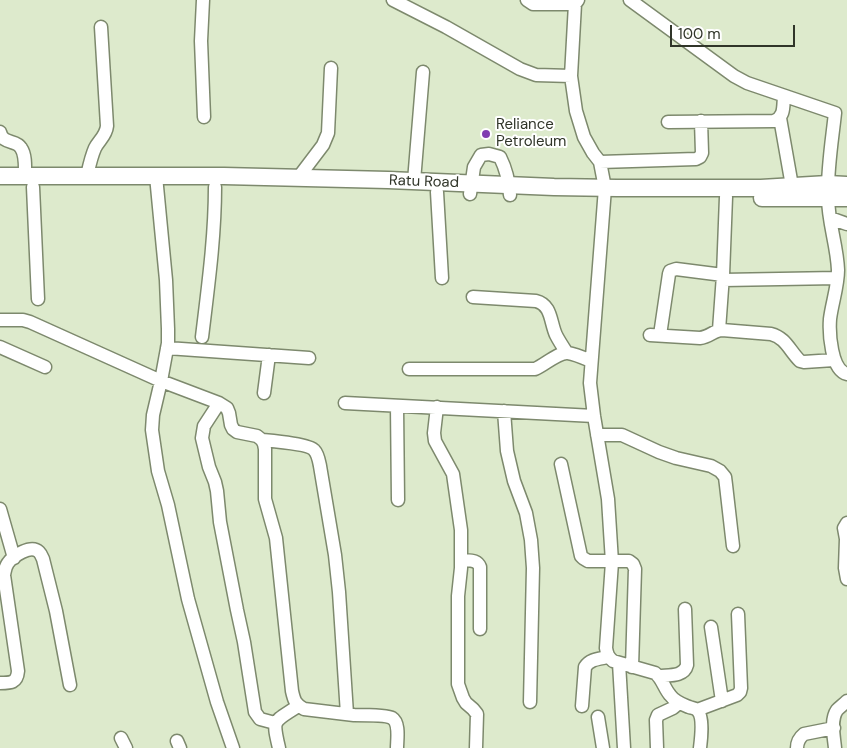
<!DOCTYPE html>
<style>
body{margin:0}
#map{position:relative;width:847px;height:748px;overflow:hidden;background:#ddeacc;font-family:"DM Sans",sans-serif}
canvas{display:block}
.scale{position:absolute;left:670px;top:25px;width:125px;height:22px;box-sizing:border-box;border:2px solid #303529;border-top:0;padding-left:6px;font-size:15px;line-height:18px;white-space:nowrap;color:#303529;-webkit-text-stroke:4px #fff;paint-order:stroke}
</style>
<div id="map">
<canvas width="847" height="748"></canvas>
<div class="scale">100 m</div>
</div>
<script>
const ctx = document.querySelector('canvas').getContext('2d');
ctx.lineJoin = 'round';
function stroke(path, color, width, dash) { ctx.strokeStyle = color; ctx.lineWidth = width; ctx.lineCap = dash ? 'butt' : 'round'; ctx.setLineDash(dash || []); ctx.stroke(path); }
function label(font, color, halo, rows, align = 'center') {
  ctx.font = font + ' "DM Sans",sans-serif'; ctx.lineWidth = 4; ctx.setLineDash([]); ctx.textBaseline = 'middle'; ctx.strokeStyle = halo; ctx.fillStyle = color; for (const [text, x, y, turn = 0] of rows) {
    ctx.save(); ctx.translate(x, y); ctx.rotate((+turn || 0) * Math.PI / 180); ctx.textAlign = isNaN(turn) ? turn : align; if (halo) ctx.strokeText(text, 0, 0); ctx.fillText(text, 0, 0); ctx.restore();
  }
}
const minor = new Path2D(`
 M203,0L201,41L204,117
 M393,0L446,27L520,69L536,75L571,76
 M527,0L533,4H575
 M578,0L575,4L571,76L576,111L584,137L593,153L600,162L605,188L590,383L594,416L608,499L612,562L606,648C607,654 608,657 613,661L655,673C662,678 664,688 670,695C675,702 682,704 689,707C692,708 695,708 697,710C704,716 701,740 700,748
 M630,0L734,76L747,83L835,113C832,141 827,170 828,197C828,222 837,245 838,270C838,286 832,303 830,319C829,333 831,370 847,374
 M780,118L792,186
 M668,122L774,121C785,117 783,106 784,96
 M0,132C3,145 16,139 21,148C26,155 25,168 25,176
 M600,162L696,159L700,157L702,153L701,121
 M87,176C89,167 91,157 95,148C99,140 106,136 107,126L101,27
 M156,176L166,280L168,329V343L161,381L153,415L152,430L158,471L168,505L188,599L217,702L233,748
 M298,178L323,145L328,133L331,68
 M414,181L423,72
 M33,187L38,299
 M437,192L442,278
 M470,194L474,167L481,155L489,154L500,157C506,169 509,181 510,195
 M830,218L847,224
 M723,280L837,278
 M473,297L536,301C552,305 550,322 556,335C559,341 563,347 567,353
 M0,320H23L30,322L161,381L219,403L227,408L229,413L231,425L233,429L237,432L257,436L262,440L264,444L265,449V499L276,538L292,691C294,700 295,704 304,709C320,711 337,713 354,715C362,715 387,715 392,718C400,723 397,740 397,748
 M719,330L723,275L726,197
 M650,335L700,338C710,337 714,330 722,330L771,334C786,338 789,350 800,361L804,362L834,360
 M660,335L669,274L670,271L676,269L723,275
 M202,337C208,287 215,237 215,187
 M0,347L45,367
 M167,348L309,358
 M409,369H535C545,365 558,352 568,353C575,354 584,358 591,361
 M264,393L269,355
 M219,403L204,426L202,438L209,467L215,482L217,491L220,522L237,610L244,642L255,712L260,719L275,723
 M345,403L594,416
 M397,406L398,500
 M437,407L434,433L435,441L453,474L461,530V568L458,596V684L463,698L466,703L473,709L477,714L476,748
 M504,411L507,451L514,481L526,513L531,540L533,568L530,702
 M597,435H622L659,452L676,458L711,466L720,471L725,477L726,485L733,546
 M262,440C272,441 309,444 314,450C318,454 319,461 320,466L335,555L339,592L347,714
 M561,464L581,556L583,558L588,561H629L633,564L635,569L632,667
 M0,509L14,558
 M847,523L844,528L846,539L845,568L847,579
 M461,560C469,561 477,559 480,567V629
 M711,627L722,701
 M619,663L624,748
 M659,676C669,675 684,677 687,665L685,609
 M0,683C11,683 17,683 18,671L4,575C5,570 5,567 8,563C13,556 31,544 39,552C41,554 42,557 43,559L56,611L70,685
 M582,706L585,667C590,659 599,659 608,657
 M697,710L737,695L740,692L741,688L738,614
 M598,717L603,748
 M121,738L126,748
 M177,741L180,748
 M279,748C272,718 273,723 298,706
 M657,748L656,720L658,715L673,708L679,703
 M797,748C797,742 799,738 804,734L834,728
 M835,748C834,737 830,720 837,710C840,707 844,704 847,701`);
const major = new Path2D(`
 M0,176H224L388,180L554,187L617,188H761L828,184L847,185
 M762,198H847`);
stroke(minor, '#7d896d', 15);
stroke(major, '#7d896d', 19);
stroke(minor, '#fff', 12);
stroke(major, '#fff', 16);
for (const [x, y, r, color] of [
 [486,134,5,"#803db1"]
]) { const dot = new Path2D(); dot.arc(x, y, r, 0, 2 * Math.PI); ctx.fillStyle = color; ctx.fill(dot); stroke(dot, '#fff', 2); }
label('15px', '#303529', '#fff', [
 ["Reliance",496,125],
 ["Petroleum",496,142]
], 'left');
label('15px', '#303529', '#fff', [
 ["Ratu Road",424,182,2]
]);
</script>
